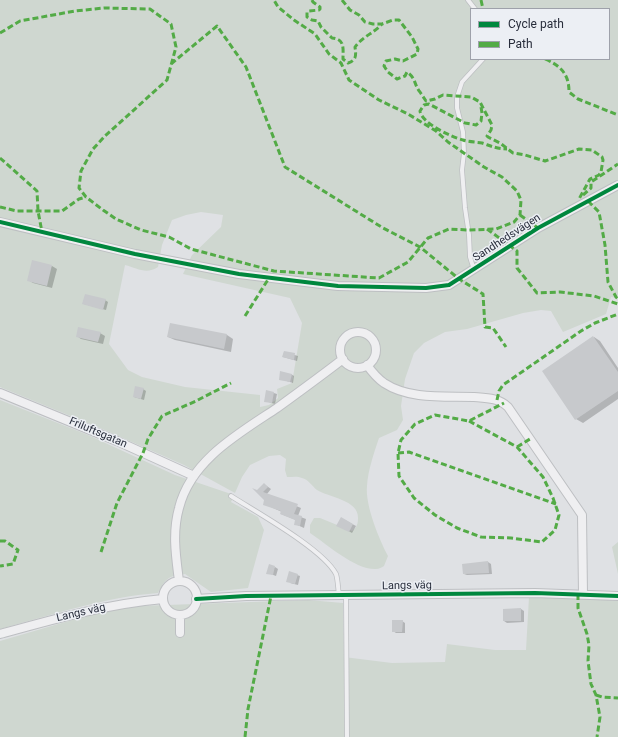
<!DOCTYPE html>
<meta charset="utf-8">
<style>
body{margin:0}
#map{position:relative;width:618px;height:737px;overflow:hidden;background:#dfe1e4;font-family:Roboto,sans-serif}
canvas{display:block}
.legend{position:absolute;left:470px;top:8px;width:140px;height:52px;box-sizing:border-box;background:#eceff4;border:1px solid #9ea1aa;margin:0;padding:5px 7px;list-style:none;font-size:12px;color:#282d3b}
.legend li{display:flex;align-items:center;gap:8px;height:20px}
.legend b{width:20px;border:1px solid #9ea1aa}
</style>
<div id="map">
<canvas width="618" height="737"></canvas>
<ul class="legend">
<li><b style="height:5px;background:#00873e"></b>Cycle path</li>
<li><b style="height:5px;background:#53ab46"></b>Path</li>
</ul>
</div>
<script>
const ctx = document.querySelector('canvas').getContext('2d');
ctx.lineJoin = 'round';
function paint(path, color) { ctx.fillStyle = color; ctx.fill(path, 'evenodd'); }
function stroke(path, color, width, dash) { ctx.strokeStyle = color; ctx.lineWidth = width; ctx.lineCap = dash ? 'butt' : 'round'; ctx.setLineDash(dash || []); ctx.stroke(path); }
function label(font, color, halo, rows, align = 'center') {
  ctx.font = font + ' Roboto,sans-serif'; ctx.lineWidth = 3; ctx.setLineDash([]); ctx.textBaseline = 'middle'; ctx.strokeStyle = halo; ctx.fillStyle = color; for (const [text, x, y, turn = 0] of rows) {
    ctx.save(); ctx.translate(x, y); ctx.rotate((+turn || 0) * Math.PI / 180); ctx.textAlign = isNaN(turn) ? turn : align; if (halo) ctx.strokeText(text, 0, 0); ctx.fillText(text, 0, 0); ctx.restore();
  }
}
paint(new Path2D(`
 M0,0H618V298L611,297L606,314L563,332L551,311L541,310L523,313L467,329L445,332L424,343L414,353L405,379L401,406L403,420L397,430L379,438C374,453 368,470 367,486C365,505 379,539 388,556L384,566C382,567 379,569 376,569C355,570 327,544 310,533V525L314,518H320L352,531C357,527 358,524 358,518C359,500 328,497 317,490C312,486 308,479 302,478C298,476 292,477 287,477L285,470L286,459L280,455L269,456L250,465L242,477L235,493L184,465L107,431L0,387ZM471,9H609V59H471ZM201,212L223,215L221,227L192,255L183,274L290,298L302,323L292,383L277,389L278,398L269,405L260,407V395L185,387L142,377L128,370L109,344L125,265C137,268 146,275 158,267L162,245L172,220L186,215Z
 M0,400L88,435L175,475L234,495L231,502L258,517L264,530L248,588L211,592L185,574C168,576 166,578 158,593C105,597 52,615 0,629Z
 M618,542V574L612,547Z
 M529,597H578L618,601V737H0V641L96,613L138,606L308,600L343,603L344,657L392,663L445,662L447,644L495,650H526Z`), '#cfd7d0');
paint(new Path2D(`
 M52,266L57,269L52,288L33,283L28,280Z
 M105,300L108,302L106,310L84,304Z
 M100,333L105,336L103,344L81,339L77,336Z
 M227,335L233,339L231,352L175,340L168,337Z
 M594,337L600,341L618,368V399L583,423L576,419Z
 M284,352L298,356L297,361L283,357Z
 M291,374L294,376L293,383L280,379Z
 M143,389L146,391L144,400L134,397Z
 M267,391L277,394L275,404L265,401Z
 M264,484L271,489L267,494L301,508L298,516L306,519L304,528L295,524L296,520L281,514L282,512L264,504L266,500L258,491Z
 M341,518L356,526L352,533L338,525Z
 M488,562L491,564L492,574L467,575L464,574Z
 M275,567L278,569L276,576L268,573Z
 M297,575L300,576L298,585L290,583Z
 M521,609L524,611V622L507,623L504,621Z
 M402,621L405,623V633H396L393,631Z`), '#0003');
paint(new Path2D(`
 M32,260L52,265L47,286L27,281Z
 M85,294L106,299L103,310L82,304Z
 M170,323L227,334L224,349L167,337Z
 M78,327L101,332L98,342L76,337Z
 M593,336L618,372V391L575,420L542,371Z
 M284,351L295,353L294,360L282,357Z
 M280,371L292,374L290,382L279,380Z
 M135,386L144,388L141,399L133,397Z
 M266,390L274,392L272,403L264,402Z
 M264,483L268,487L263,492L298,504L294,514L302,516L300,526L294,525L295,520L280,514L281,511L263,505L264,500L252,488L257,490Z
 M341,517L353,524L349,532L336,526Z
 M488,561L489,573L463,574L462,564Z
 M269,564L275,566L273,575L266,574Z
 M289,571L298,574L295,584L286,582Z
 M521,608V621H503V609Z
 M392,620H403L402,632H392Z`), '#c7c9cc');
const service = new Path2D(`
 M468,0L475,9
 M474,270L470,257L469,235L465,208L462,170L464,153L463,132L457,108V97L462,82L483,59
 M231,496C256,512 323,549 336,574C338,580 338,589 339,595
 M346,596L347,737`);
const minor = new Path2D(`
 M0,222L135,254L239,274L338,286L426,288L449,285L538,228L618,185
 M340 350a18 18 0 1 1 36 0a18 18 0 1 1-36 0Z
 M367,365C372,372 377,378 384,383C410,400 445,396 474,397C487,398 499,398 508,407L582,515L583,594
 M0,393L117,441L194,476
 M179,581C176,557 172,533 179,508C191,460 238,434 277,408C299,392 321,376 343,359
 M163 598a17 17 0 1 1 34 0a17 17 0 1 1-34 0Z
 M196,599L246,596L535,593L618,596
 M180,633V615
 M0,634C54,619 107,604 163,599`);
stroke(service, '#bdbfc2', 5.5);
stroke(minor, '#bdbfc2', 10);
stroke(service, '#efeff1', 4);
stroke(minor, '#efeff1', 8);
stroke(new Path2D(`
 M312,0L313,2L320,7V9L319,10L309,11L307,12V17L312,20L318,21L321,27L332,38C345,39 343,48 343,59L348,63C357,60 356,55 355,47C362,37 374,33 382,24
 M342,0L350,10L359,15L365,22L373,24H382L393,20H399L412,37L418,49L417,54L403,61L395,59L386,61L384,66L388,72L397,79L405,76L407,72C416,78 414,85 420,92C422,95 424,98 426,101L435,99L443,95L471,97L480,102L492,125L491,130L487,136L488,137L500,143L513,153L525,155L545,161L579,149L592,150L602,157L603,160L601,172L599,175L590,179L579,199
 M481,0L483,9
 M0,33L20,21L75,11L104,8L150,9L171,24L176,47L167,80L105,136L93,149L81,171L79,188L86,197L103,210L116,219L141,230L169,237L191,249L274,271L379,278L408,262L428,238L449,229L468,230L496,229L514,222L520,215L521,200L517,191L502,177L484,167L448,142L436,131L408,114L379,100L349,80L341,63L329,54L315,34L294,20L278,7L274,0
 M545,59C561,66 569,74 569,92L578,99L618,115
 M171,64L217,26L246,67L285,167L383,228L420,247L459,279L483,294L485,327L493,328L506,347
 M481,107L482,113L481,121L476,125L465,123L429,104L424,105L420,111C422,124 452,137 463,140C469,142 476,142 482,143C491,146 497,149 507,149
 M0,158L37,191L38,211L42,232
 M583,195L591,188V182L618,164
 M588,201L599,212L605,245L608,282L616,297L618,299
 M0,207L17,211H62L79,199L86,197
 M520,215L538,228
 M487,229L517,251V268L537,293L560,292L594,296L618,304
 M245,316L269,278
 M497,400L499,391L503,385L581,331L595,323L618,314
 M469,421L517,447L543,477L553,498L559,515L555,530L542,542L511,538L481,537L457,528L435,515L414,498L399,476L398,453L401,440L415,424L435,415L469,421L504,403
 M517,447L530,439
 M398,453L409,452L556,504
 M0,541H5L18,550L13,564L0,566
 M101,552L117,503L143,453L148,439L162,416L196,401L231,383
 M578,594V608L587,634L589,645L588,661L591,684L596,695L600,717L597,737
 M596,695L602,697L618,698
 M245,737L248,709L271,596`), '#53ab46', 3, [6, 3]);
stroke(new Path2D(`
 M0,222L135,254L239,274L338,286L426,288L449,285L538,228L618,185
 M196,599L246,596L535,593L618,596`), '#00873e', 4);
label('11px', '#282d3b', '#eceff4', [
 ["Sandhedsvägen",507,238,-33],
 ["Friluftsgatan",98,433,23],
 ["Langs väg",407,586,-1],
 ["Langs väg",81,613,-13]
]);
</script>
